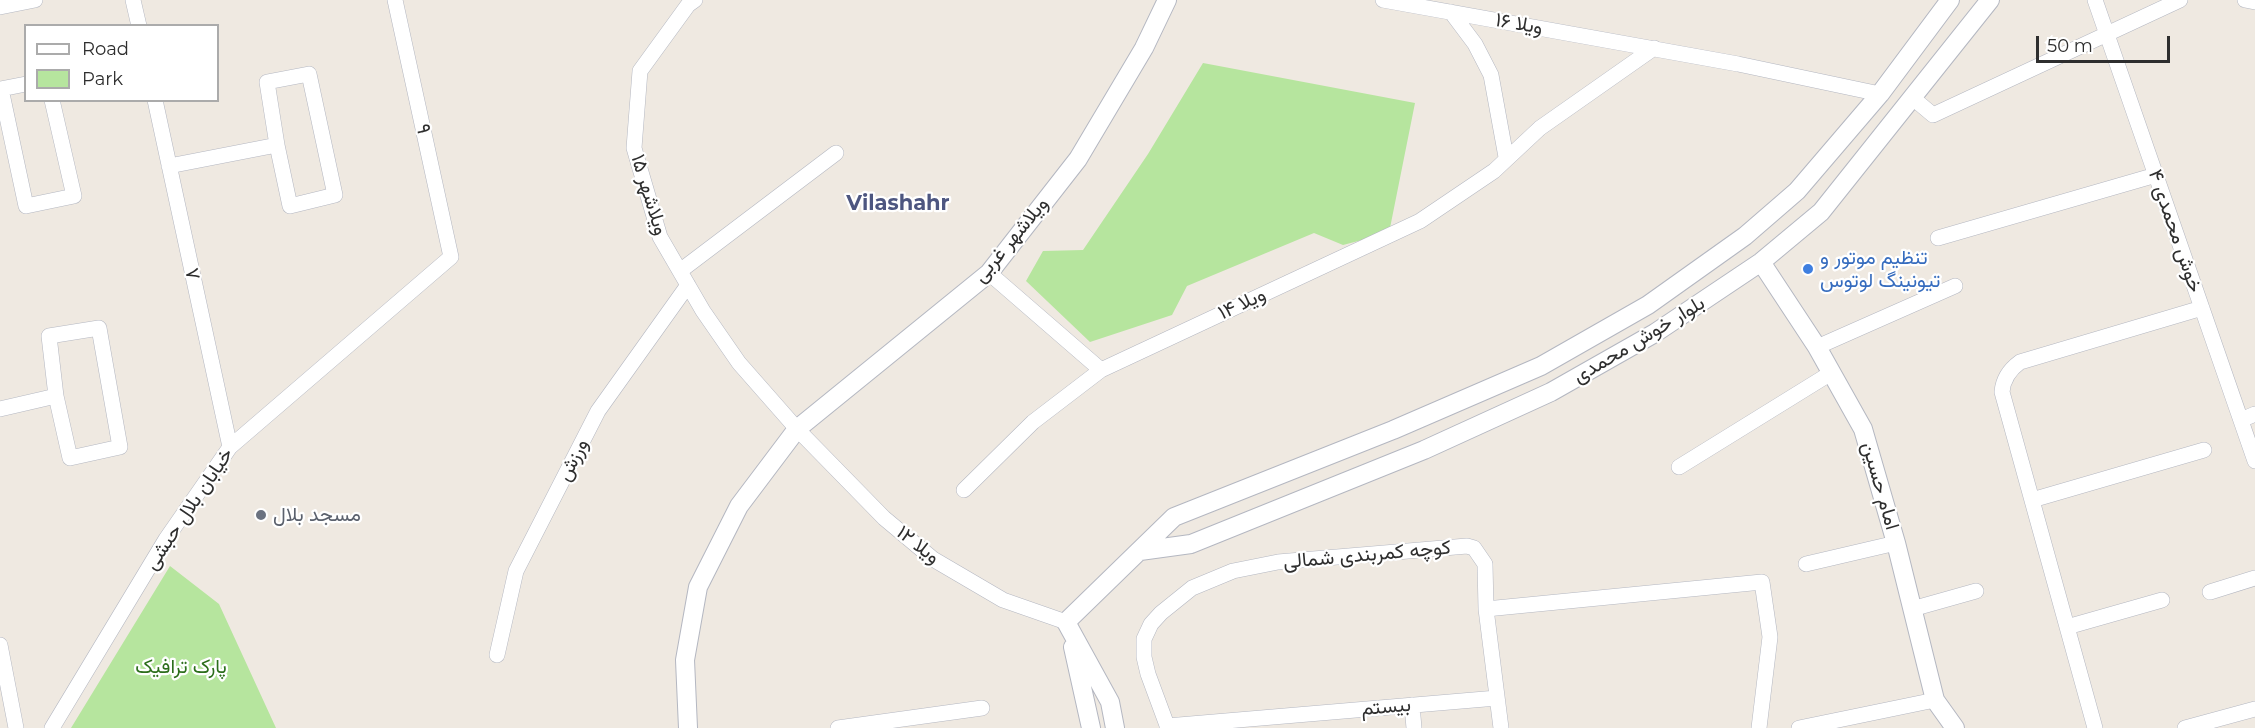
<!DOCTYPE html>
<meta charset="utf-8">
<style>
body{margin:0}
#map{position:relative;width:2255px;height:728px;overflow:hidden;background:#efe9e1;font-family:Montserrat,sans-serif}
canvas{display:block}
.legend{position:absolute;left:24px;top:24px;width:195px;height:78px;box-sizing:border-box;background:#fff;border:2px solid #ababab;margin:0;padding:8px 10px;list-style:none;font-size:18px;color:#2e2e2e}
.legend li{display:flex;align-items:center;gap:12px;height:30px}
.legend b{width:30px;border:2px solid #ababab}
.scale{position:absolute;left:2036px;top:36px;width:134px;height:27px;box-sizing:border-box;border:3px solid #2e2e2e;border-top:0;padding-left:8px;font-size:18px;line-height:21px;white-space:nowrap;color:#2e2e2e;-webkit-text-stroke:4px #fff;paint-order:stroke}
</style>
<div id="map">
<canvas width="2255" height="728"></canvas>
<ul class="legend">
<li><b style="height:8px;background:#fff"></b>Road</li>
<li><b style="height:16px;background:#b6e59e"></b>Park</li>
</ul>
<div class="scale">50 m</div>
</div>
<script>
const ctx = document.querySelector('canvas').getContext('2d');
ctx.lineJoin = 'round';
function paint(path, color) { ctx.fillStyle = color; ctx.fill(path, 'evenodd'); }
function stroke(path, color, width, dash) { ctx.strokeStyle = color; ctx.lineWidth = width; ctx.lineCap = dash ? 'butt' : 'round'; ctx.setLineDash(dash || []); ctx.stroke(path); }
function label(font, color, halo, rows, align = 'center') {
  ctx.font = font + ' Montserrat,Vazirmatn,sans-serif'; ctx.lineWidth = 4.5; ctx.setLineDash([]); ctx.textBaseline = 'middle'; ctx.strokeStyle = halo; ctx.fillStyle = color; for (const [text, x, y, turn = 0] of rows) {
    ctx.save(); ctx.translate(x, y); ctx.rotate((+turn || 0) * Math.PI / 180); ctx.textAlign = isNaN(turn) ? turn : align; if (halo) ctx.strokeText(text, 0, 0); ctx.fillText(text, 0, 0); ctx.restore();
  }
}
paint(new Path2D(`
 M1203,63L1415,103L1389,233L1343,245L1314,233L1187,286L1172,315L1090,342L1026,281L1043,251L1083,250L1148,154Z
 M170,566L219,604L276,728H71Z`), '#b6e59e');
const minor = new Path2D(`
 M133,0L139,26
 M695,0L688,5L640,71L634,148L660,237L703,311L739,363L797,429L884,518L933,559L1003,600L1066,622
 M1383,0L1738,64L1880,94
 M2095,0L2255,461
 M2245,0L2255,2
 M0,7L35,0
 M1451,12L1475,44L1491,75L1506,157
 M26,84L1,89L26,206L74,196L52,100
 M1914,99L1933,115L2180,0
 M155,100L230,447
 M169,166L277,145L290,206L335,195L309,74L267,82L277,145
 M1938,238L2156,175
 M680,271L836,153
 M989,273L1101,370L1420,221L1494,171L1540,128L1654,48
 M99,328L120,447L70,458L56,396L49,336Z
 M1817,347L1955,286
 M0,409L56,396
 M2241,420L2255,414
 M1679,467L1831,373
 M964,490L1033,422L1101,370
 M2032,500L2204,450
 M1806,564L1896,543
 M2210,592L2255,578
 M1486,609L1762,582L1770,637L1759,728
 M1912,609L1976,591
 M2067,627L2162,600
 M0,645L16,728
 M497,655L516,571L598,411L688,285
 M1412,705L1414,728
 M1167,726L1497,698
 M52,728L166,539L230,447L451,257L395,0
 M838,728L982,708
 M1168,728L1148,674L1144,657V639L1151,624L1161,613L1192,588L1233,571L1278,562L1467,546L1474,548L1485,564L1486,609L1501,728
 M1799,728L1935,700
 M2095,728L2002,392C2003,379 2009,370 2020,362L2202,308
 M2185,728L2255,709`);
const tertiary = new Path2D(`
 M1761,262L1817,347L1863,429L1896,543L1935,700L1955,728
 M1140,551L1191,544L1424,450L1551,392L1655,333L1761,262L1821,212L1990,0
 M1066,622L1174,517L1393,430L1541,366L1648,305L1745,236L1797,191L1880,94L1950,0
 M1066,622L1110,702L1115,728
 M1073,647L1091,728
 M688,728L685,660L698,587L739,506L797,429L989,273L1078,159L1144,48L1167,0`);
stroke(minor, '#b4b7c1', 16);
stroke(tertiary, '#b4b7c1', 20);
stroke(minor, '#fff', 15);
stroke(tertiary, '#fff', 18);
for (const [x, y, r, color] of [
 [1808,269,6,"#3f7fe0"],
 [261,515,6,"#6b7280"]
]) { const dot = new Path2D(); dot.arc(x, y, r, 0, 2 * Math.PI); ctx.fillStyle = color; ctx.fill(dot); stroke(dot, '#fff', 2); }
label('20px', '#2e2e2e', '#fff', [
 ["۱۶ ویلا",1519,24,10],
 ["۹",423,129,78],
 ["ویلاشهر ۱۵",649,195,73],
 ["خوش محمدی ۴",2175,231,71],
 ["ویلاشهر غربی",1011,240,-50],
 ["۷",192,274,78],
 ["۱۴ ویلا",1242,304,-25],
 ["بلوار خوش محمدی",1639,340,-31],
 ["ورزش",573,460,-63],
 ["امام حسین",1880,486,74],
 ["خیابان بلال حبشی",189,509,-56],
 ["ویلا ۱۲",918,545,38],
 ["کوچه کمربندی شمالی",1367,555,-5],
 ["بیستم",1386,707,-5]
]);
label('20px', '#366cbe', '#fff', [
 ["تنظیم موتور و",1820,258],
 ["تیونینگ لوتوس",1820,281]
], 'left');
label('20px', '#5b616d', '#fff', [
 ["مسجد بلال",273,515]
], 'left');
label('20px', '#2c6e1b', '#fff', [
 ["پارک ترافیک",181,667]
]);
label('bold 21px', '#4d5680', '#fff', [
 ["Vilashahr",898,204]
]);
</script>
